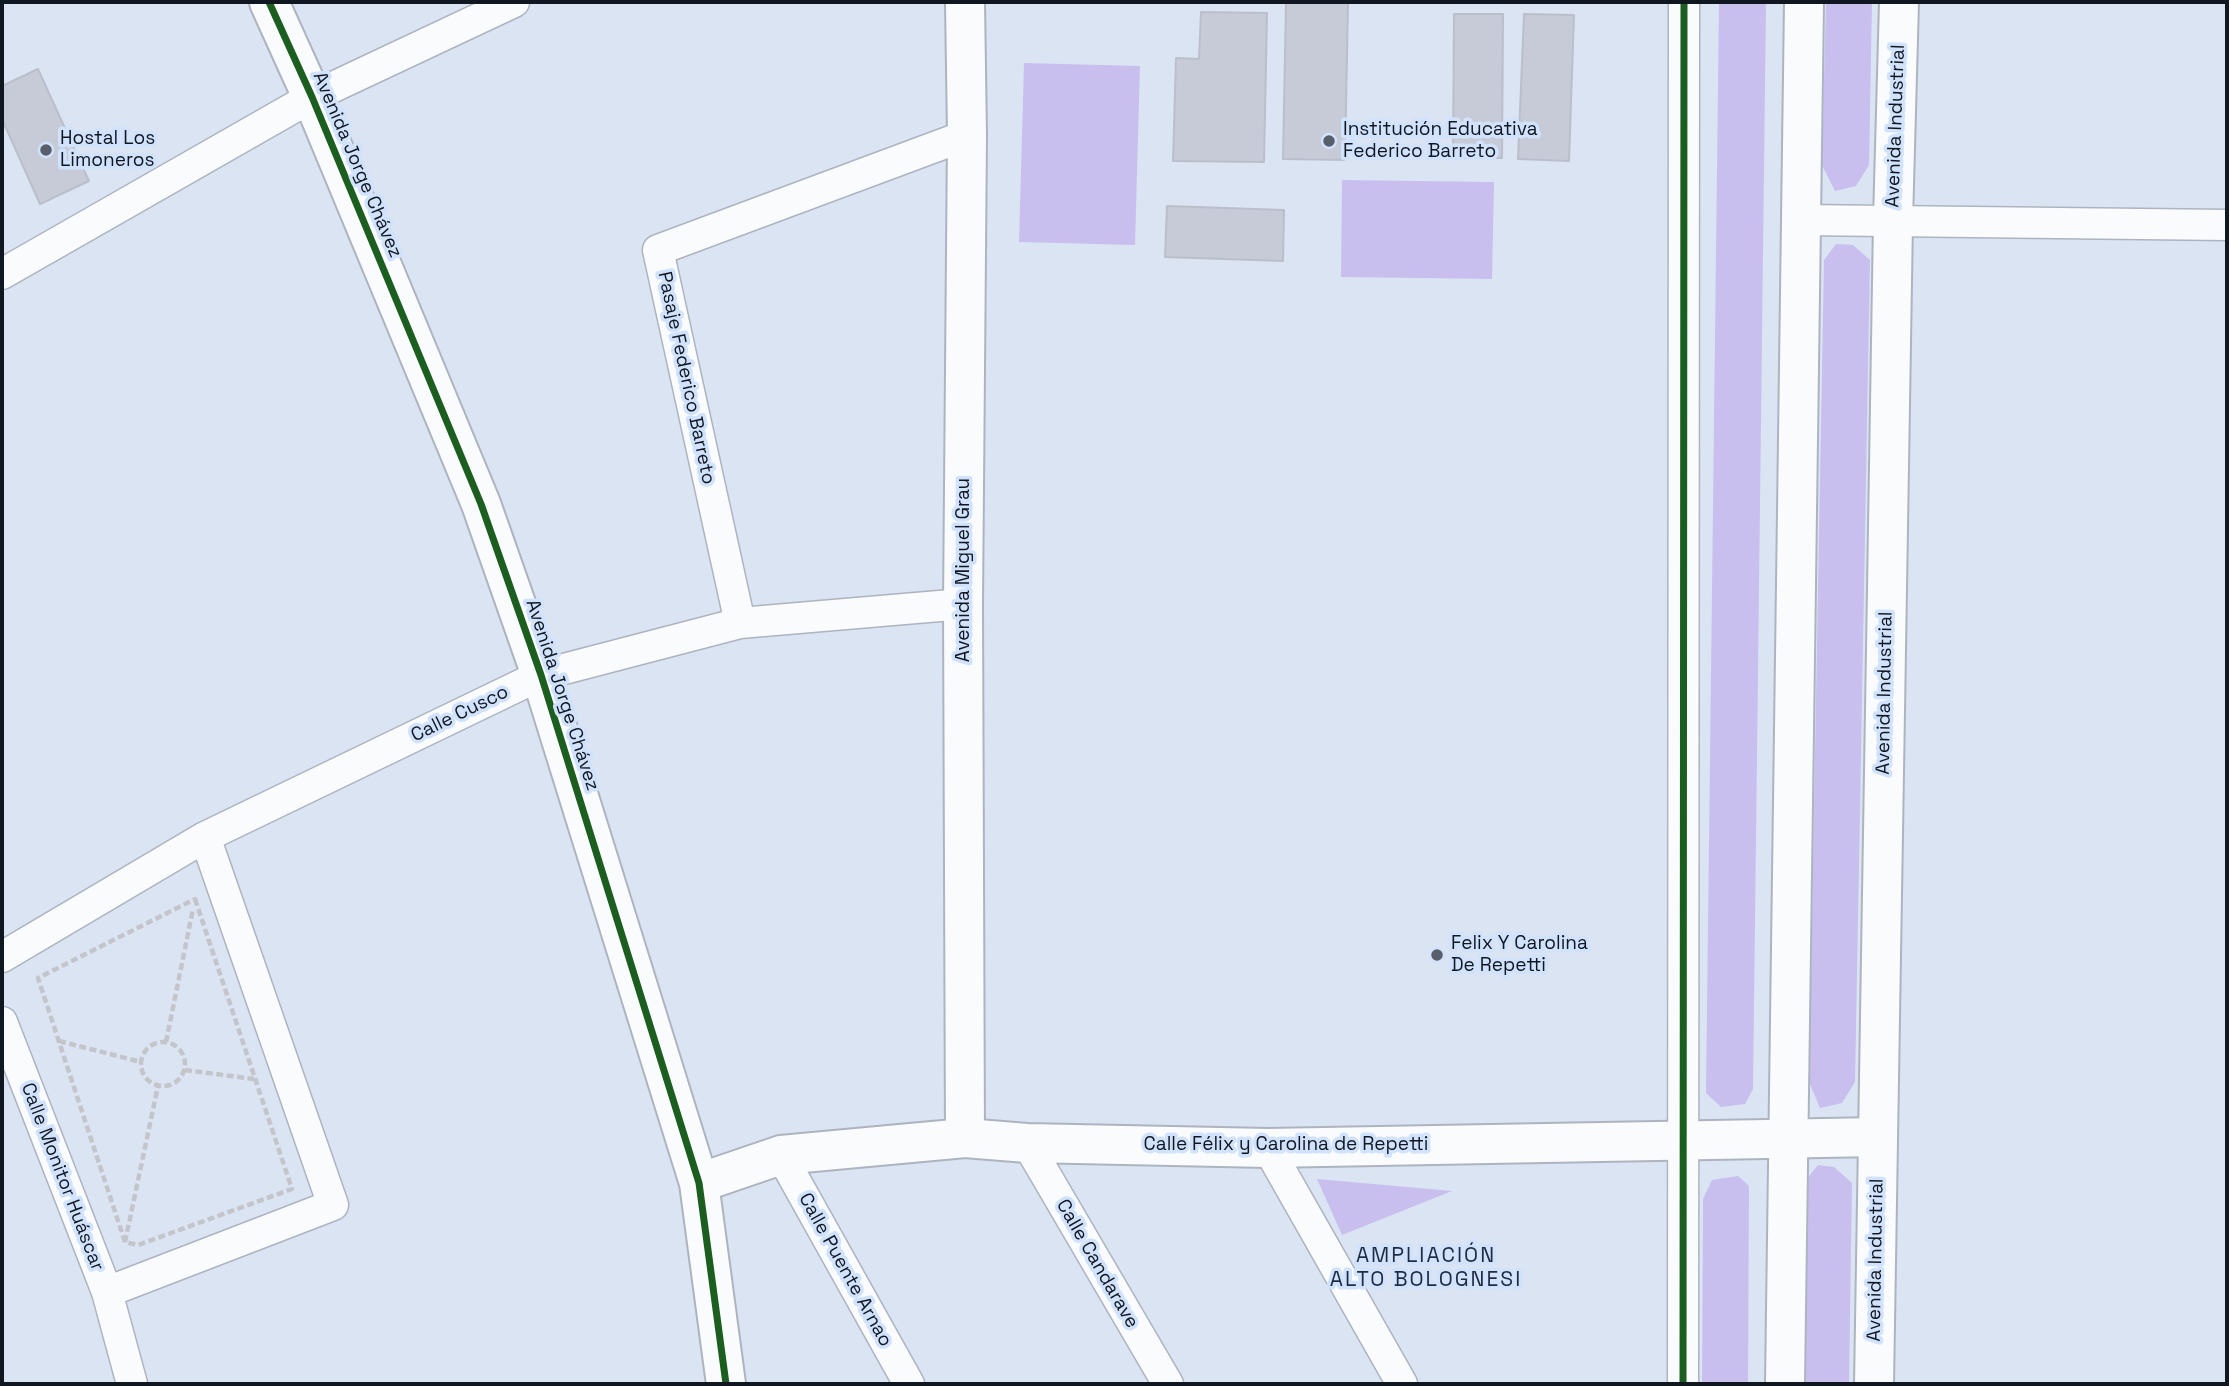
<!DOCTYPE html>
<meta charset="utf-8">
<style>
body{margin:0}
#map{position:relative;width:2229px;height:1386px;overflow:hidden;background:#dbe4f3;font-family:"Space Grotesk",sans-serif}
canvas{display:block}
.frame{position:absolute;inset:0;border:4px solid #111720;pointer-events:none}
</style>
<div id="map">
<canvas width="2229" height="1386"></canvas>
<div class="frame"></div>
</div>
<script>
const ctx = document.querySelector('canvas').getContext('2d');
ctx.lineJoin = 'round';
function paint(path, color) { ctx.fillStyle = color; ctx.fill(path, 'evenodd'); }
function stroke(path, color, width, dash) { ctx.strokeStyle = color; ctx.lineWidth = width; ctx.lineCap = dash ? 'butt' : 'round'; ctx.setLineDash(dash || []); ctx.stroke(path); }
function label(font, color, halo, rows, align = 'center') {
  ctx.font = font + ' "Space Grotesk",sans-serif'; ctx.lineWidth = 7; ctx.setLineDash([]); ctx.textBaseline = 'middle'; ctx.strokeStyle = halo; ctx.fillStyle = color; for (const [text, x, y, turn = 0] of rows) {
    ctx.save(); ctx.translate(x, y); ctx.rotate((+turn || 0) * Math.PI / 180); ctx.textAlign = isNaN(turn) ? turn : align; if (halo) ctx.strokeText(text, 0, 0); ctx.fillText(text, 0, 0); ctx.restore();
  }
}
paint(new Path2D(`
 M1719,2H1766L1753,1089L1745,1104L1721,1107L1706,1093Z
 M1826,2H1872L1869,165L1856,186L1835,191L1822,165Z
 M1024,63L1140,66L1135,245L1019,242Z
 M1342,180L1494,182L1492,279L1341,277Z
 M1836,244L1853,245L1870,260L1855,1082L1842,1103L1820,1108L1809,1082L1824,260Z
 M1818,1165L1834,1167L1852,1183L1849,1384H1803L1806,1180Z
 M1738,1176L1749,1186L1748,1384H1702L1703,1199L1712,1180Z
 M1317,1179L1452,1191L1342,1235Z`), '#c8bfee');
const building = new Path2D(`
 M1286,2H1348L1345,160L1283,159Z
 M1201,12L1267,13L1264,162L1173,161L1176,58L1199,59Z
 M1454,14H1503L1502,158H1453Z
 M1524,14L1574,15L1569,161L1518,159Z
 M38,69L89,181L40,204L2,119V86Z
 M1167,206L1284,210L1283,261L1165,257Z`);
paint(building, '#c6cbd7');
stroke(building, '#bbbfcc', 2);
const minor = new Path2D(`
 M1802,220L2227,225
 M2,274L312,97L514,2
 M740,623L658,250L967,135
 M2,957L205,837L541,675L740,623L963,604
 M2,1022L107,1292L132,1384
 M1027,1143L1168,1384
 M1268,1148L1402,1384
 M781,1155L909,1384
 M107,1292L333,1205L205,837
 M1683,1384L1684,2`);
const tertiary = new Path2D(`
 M269,2L312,97L481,504L541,675L699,1183L726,1384
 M965,1138L963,604L967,135L965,2
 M699,1183L781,1155L965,1138L1027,1143L1268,1148L1878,1137`);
const secondary = new Path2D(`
 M1785,1384L1804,2
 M1874,1384L1893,221L1899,2`);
stroke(minor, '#adb4bf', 33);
stroke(tertiary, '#adb4bf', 42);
stroke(secondary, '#adb4bf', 42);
stroke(new Path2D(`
 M195,899L292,1189L138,1245L125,1242L38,978Z
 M59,1041L141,1062
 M141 1064a22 22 0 1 1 44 0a22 22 0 1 1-44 0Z
 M166,1042L193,909
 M185,1070L254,1079
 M125,1242L158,1086`), '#c3c5ca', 4.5, [7, 3.5]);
stroke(minor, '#fafbfd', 30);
stroke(tertiary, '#fafbfd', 38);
stroke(secondary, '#fafbfd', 38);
stroke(new Path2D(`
 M269,2L312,97L481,504L541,675L699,1183L726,1384
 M1683,1384L1684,2`), '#1b5e20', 7);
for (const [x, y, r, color] of [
 [1329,141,7,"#585f6a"],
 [46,150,7,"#585f6a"],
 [1437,955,7,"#585f6a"]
]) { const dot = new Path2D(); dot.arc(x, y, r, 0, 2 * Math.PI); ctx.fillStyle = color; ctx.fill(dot); stroke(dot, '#d1e2fd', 2.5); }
label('19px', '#111720', '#d1e2fd', [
 ["Avenida Industrial",1896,126,-88],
 ["Avenida Jorge Chávez",357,165,67],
 ["Pasaje Federico Barreto",686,378,78],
 ["Avenida Miguel Grau",964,570,-90],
 ["Avenida Industrial",1885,693,-89],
 ["Avenida Jorge Chávez",562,695,72],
 ["Calle Cusco",460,714,-26],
 ["Calle Félix y Carolina de Repetti",1286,1145],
 ["Calle Monitor Huáscar",62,1177,69],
 ["Avenida Industrial",1876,1260,-89],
 ["Calle Candarave",1097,1264,60],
 ["Calle Puente Arnao",845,1270,61]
]);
label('19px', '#111720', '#d1e2fd', [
 ["Institución Educativa",1343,130],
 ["Federico Barreto",1343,152],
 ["Hostal Los",60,139],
 ["Limoneros",60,161],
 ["Felix Y Carolina",1451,944],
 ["De Repetti",1451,966]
], 'left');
ctx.letterSpacing = '2px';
label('21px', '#1f2b40', '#d1e2fd', [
 ["AMPLIACIÓN",1426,1256],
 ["ALTO BOLOGNESI",1426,1280]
]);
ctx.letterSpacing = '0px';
</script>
